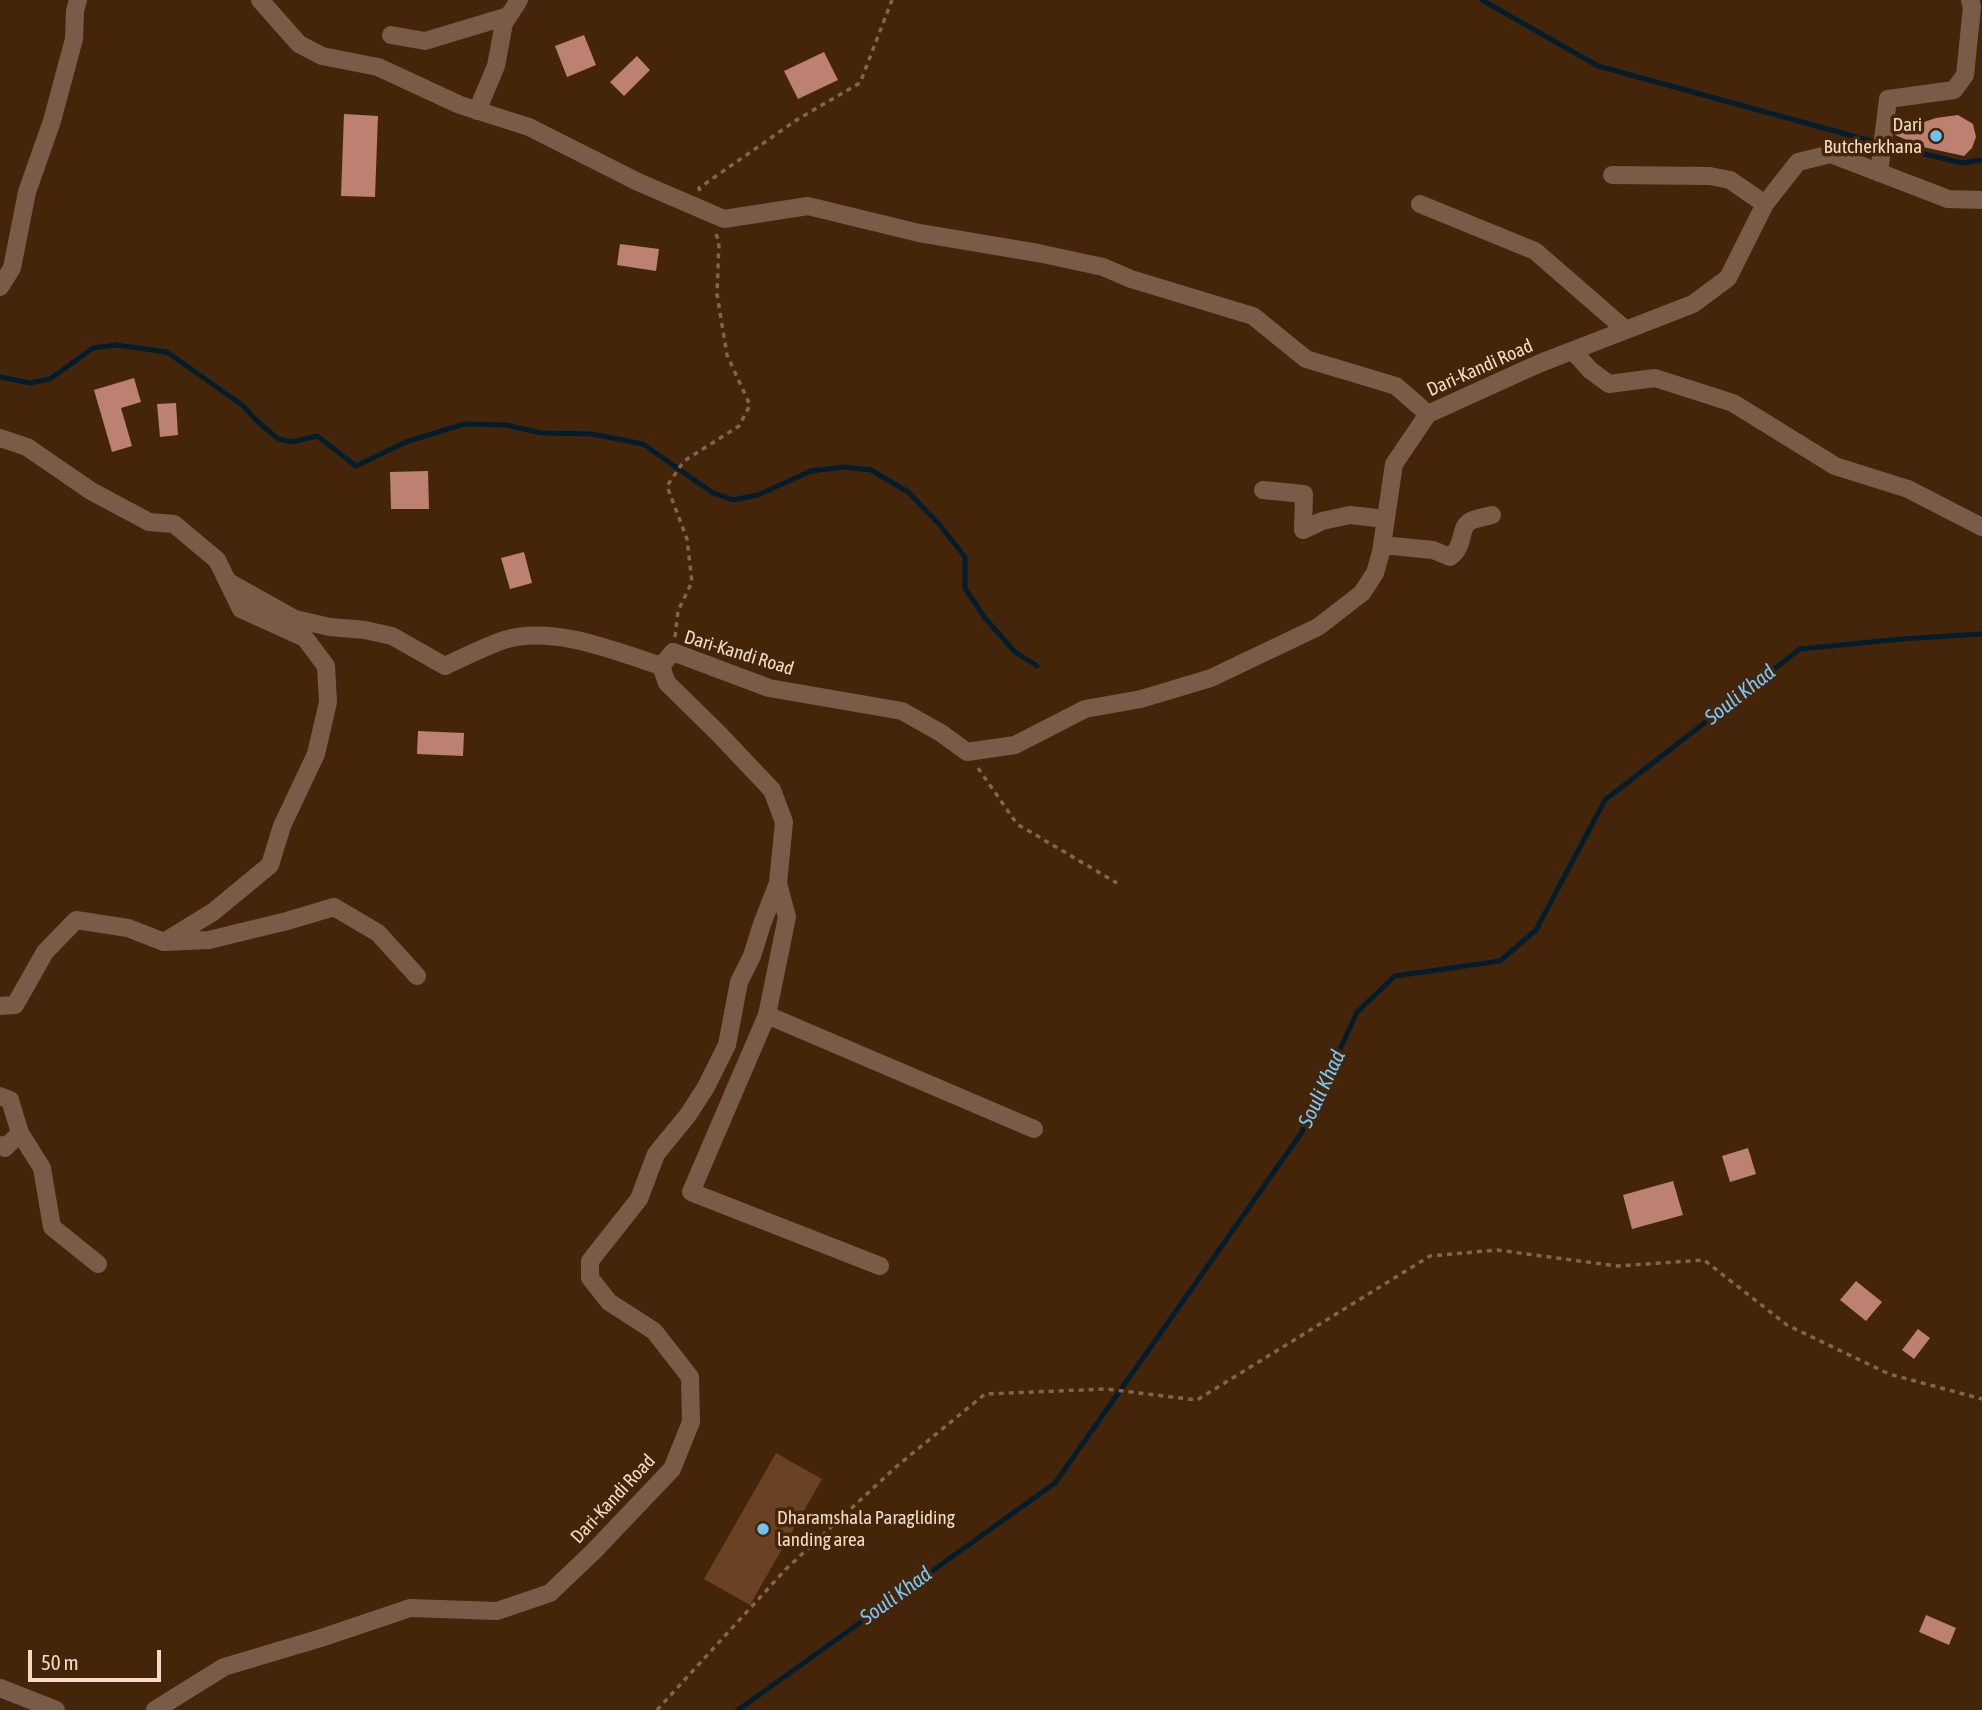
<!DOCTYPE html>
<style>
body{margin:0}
#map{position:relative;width:1982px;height:1710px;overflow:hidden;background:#45250a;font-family:"Asap Condensed",sans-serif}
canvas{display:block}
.scale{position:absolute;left:28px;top:1650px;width:133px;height:32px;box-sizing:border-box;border:4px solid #f5dac7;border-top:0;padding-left:9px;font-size:21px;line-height:24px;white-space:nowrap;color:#f5dac7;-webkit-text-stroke:5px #45250a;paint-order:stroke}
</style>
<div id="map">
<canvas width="1982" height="1710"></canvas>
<div class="scale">50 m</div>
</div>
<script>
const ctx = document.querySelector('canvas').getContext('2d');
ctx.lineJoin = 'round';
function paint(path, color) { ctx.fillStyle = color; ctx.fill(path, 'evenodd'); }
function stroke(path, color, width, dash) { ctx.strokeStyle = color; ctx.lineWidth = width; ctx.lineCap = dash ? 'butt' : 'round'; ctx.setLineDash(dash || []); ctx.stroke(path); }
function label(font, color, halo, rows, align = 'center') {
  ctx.font = font + ' "Asap Condensed",sans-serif'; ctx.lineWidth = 7; ctx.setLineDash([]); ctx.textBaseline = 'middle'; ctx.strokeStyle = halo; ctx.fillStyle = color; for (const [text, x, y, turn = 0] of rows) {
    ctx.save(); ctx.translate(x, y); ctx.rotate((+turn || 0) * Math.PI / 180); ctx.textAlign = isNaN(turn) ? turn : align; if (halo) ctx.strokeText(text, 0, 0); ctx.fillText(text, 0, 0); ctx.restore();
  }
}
paint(new Path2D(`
 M776,1453L822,1479L750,1605L704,1579Z`), '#6a4122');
stroke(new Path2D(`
 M1482,0L1598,66L1871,141L1962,163L1982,160
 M0,377L30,383L50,379L93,348L116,345L167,352L242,405L257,421L278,439L292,442L317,436L356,466L406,442L464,424L506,425L541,433L592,434L643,444L713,493L733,500L758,495L811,471L844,467L871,470L908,492L939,524L965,557V588L985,618L1015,652L1037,666
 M738,1710L1055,1483L1302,1132L1357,1012L1395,976L1500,961L1536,930L1605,800L1800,649L1902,639L1982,634`), '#031d2c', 5);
paint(new Path2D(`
 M584,35L596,65L567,77L555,46Z
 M824,52L838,80L798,99L784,71Z
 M637,56L650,70L624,96L610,82Z
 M344,114L378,116L375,197L341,196Z
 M1958,115L1973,124L1976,137L1972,148L1964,156L1923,147L1895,135L1897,120L1910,118L1921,123L1936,118Z
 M620,244L659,249L656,271L617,265Z
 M134,378L141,402L121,408L132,446L112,452L94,390Z
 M176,403L178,435L160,437L157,404Z
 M428,471L429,509H391L390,472Z
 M524,552L532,583L510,589L501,558Z
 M418,731L464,733L463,756L417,754Z
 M1748,1148L1756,1174L1730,1182L1722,1156Z
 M1673,1181L1683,1215L1632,1229L1623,1195Z
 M1856,1281L1882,1302L1866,1321L1840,1300Z
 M1918,1329L1930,1338L1914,1359L1902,1350Z
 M1926,1615L1956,1628L1949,1645L1919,1632Z`), '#bc8170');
stroke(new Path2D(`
 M700,191L699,188L798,119L860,83L892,0
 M675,637L678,611L692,582L687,539L667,486L684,461L739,426L750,405L727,355L717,294L719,242L716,234
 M978,768L1017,824L1117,883
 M657,1710L786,1569L897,1466L985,1394L1106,1389L1197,1400L1430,1256L1497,1250L1617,1266L1704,1260L1787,1325L1889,1374L1982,1399`), '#83644c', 3.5, [5, 5]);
stroke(new Path2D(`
 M260,0L299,44L322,56L378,67L460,105L529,127L638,182L724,219L808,206L919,233L1038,253L1103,267L1131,279L1253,316L1306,359L1396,386L1428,414
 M391,35L425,41L508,16
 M477,111L496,66L504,23L519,0
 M1879,173L1888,99L1954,90L1965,75L1972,7L1970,0
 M1612,175L1710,176L1730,180L1765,204
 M1420,204L1535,251L1626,330
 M0,287L12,268L27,192L52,121L74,39L75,11L78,0
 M1573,351L1590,370L1609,384L1655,378L1733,403L1835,466L1908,489L1982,527
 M0,438L27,447L91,491L149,522L174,524L217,560L241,609L305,638L326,666L328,702L316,754L282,826L270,865L213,912L164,942
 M1263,490L1304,494L1303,530L1322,521L1350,515L1386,519
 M1382,545L1433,550L1450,557C1465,546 1459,529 1469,522C1474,518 1486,517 1492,515
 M227,581L295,619L330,627L365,630L392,636L445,666C464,657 484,647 504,640C553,625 615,651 661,666
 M778,883L787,917L767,1015L1034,1129
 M0,1006L15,1005L45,952L76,920L128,928L164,942L209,940L287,921L334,907L378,933L417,976
 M767,1015L691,1192L880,1266
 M0,1096L10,1100L20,1133L5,1148L0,1145
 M20,1133L42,1168L52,1227L98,1264
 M0,1688L56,1710
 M155,1710L224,1667L321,1638L410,1608L497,1611L550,1593L594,1551L672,1469L691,1422L690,1377L654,1331L609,1302L590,1278V1261L639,1199L656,1154L688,1115L706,1087L727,1045L739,982L752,956L762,924L778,883L784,822L772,790L718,733L667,683L661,666L673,652L769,688L902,711L941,733L967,752L1015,745L1085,709L1141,699L1211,678L1318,627L1362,593L1375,573L1381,552L1394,464L1428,414L1538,364L1693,304L1728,278L1765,204L1798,162L1831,154L1948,199L1982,200`), '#795c48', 18);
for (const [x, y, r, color] of [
 [1936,136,7,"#6fc2f4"],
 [763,1529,7,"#6fc2f4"]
]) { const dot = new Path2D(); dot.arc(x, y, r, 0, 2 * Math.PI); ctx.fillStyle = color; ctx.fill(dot); stroke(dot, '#45250a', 2.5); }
label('19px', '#f5dac7', '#45250a', [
 ["Dari",1922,125],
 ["Butcherkhana",1922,147],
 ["Dharamshala Paragliding",777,1518,"left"],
 ["landing area",777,1540,"left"]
], 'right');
label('19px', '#f5dac7', '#45250a', [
 ["Dari-Kandi Road",1480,368,-24],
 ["Dari-Kandi Road",739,653,17],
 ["Dari-Kandi Road",613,1499,-47]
]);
label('italic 21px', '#74c9fb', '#45250a', [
 ["Souli Khad",1740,695,-38],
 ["Souli Khad",1322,1089,-65],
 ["Souli Khad",896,1596,-36]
]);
</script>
